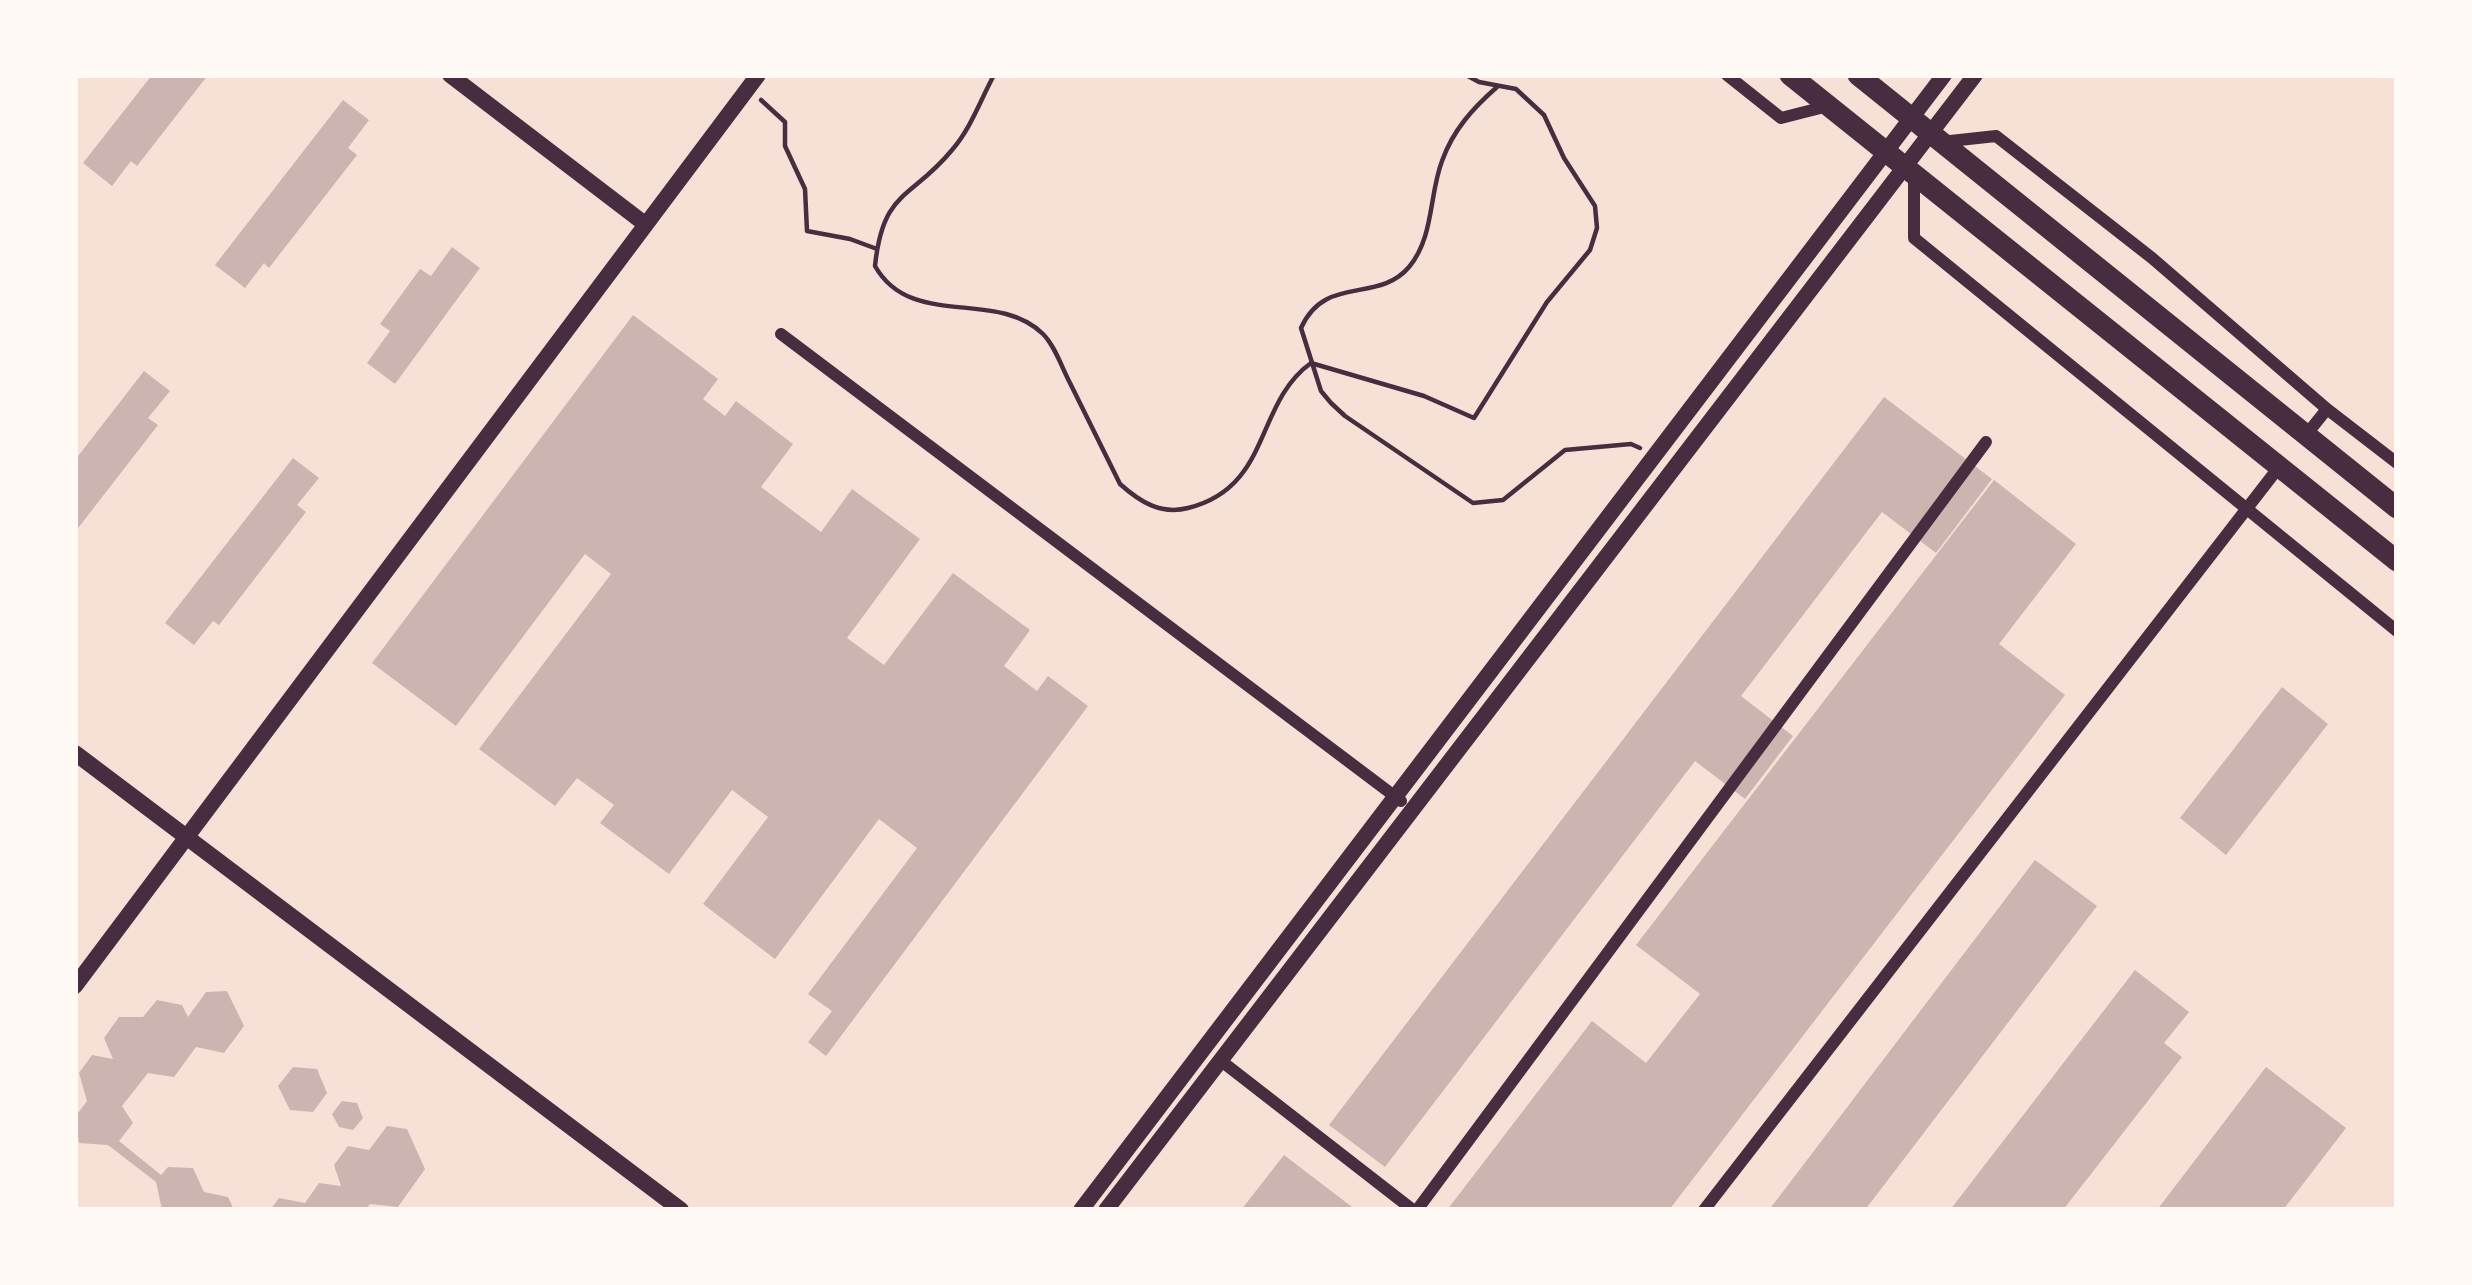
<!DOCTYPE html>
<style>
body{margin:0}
#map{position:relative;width:2472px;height:1285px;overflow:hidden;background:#f7e1d7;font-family:Inter,sans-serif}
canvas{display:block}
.frame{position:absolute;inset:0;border:78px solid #fffaf5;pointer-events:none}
</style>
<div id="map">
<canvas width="2472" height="1285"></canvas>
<div class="frame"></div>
</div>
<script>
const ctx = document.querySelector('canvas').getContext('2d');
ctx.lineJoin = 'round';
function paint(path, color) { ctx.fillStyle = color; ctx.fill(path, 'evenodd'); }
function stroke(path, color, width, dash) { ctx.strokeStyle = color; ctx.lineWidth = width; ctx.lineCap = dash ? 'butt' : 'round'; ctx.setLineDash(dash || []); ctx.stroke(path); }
paint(new Path2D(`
 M152,75H208L137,166L131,161L112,186L83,163Z
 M343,100L369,120L348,148L357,155L269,268L264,263L245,288L215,265Z
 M452,247L480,268L395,384L367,363L390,331L380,324L420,269L431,276Z
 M633,315L718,379L703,399L725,416L736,401L793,444L761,487L821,532L852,489L920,539L847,638L884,665L953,573L1030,630L1004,666L1037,691L1048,676L1088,706L826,1056L808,1042L832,1011L808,994L917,848L879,819L775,959L703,904L768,817L732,790L669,874L600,823L614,805L577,778L555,806L479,749L611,574L585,554L456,726L372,663Z
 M144,371L170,391L148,418L158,425L75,532V460Z
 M1884,397L1992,479L1936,553L1882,512L1741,696L1793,736L1745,799L1695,761L1385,1167L1329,1125Z
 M293,458L319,478L297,505L306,512L219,625L213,621L194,645L165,623Z
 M1994,480L2076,544L1999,644L2065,695L1669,1210H1447L1592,1021L1646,1063L1700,994L1636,945Z
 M2282,687L2328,724L2226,855L2180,818Z
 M2035,860L2097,906L1865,1210H1769Z
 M2135,970L2189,1012L2164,1043L2182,1057L2063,1210H1950Z
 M227,991L244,1026L224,1053L196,1047L174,1077L148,1073L122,1106L133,1123L119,1141L161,1175L168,1167L193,1168L204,1192L228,1197L234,1210H162L156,1182L108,1145L79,1143L75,1117L87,1101L79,1073L92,1055L113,1059L104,1038L119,1017H143L157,1000L182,1005L188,1017L206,992Z
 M293,1067L317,1069L327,1093L313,1112L290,1110L278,1086Z
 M2266,1067L2346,1128L2283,1210H2157Z
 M342,1101L357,1103L363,1118L353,1130L339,1127L332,1114Z
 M387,1126L407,1129L425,1169L398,1207L370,1204L365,1210H270L279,1198L305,1203L319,1183L341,1186L334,1165L348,1146L369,1150Z
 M1284,1155L1356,1210H1241Z`), '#ccb4b1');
stroke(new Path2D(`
 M994,75C980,101 971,128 952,150C911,200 883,189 875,266C911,330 996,288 1043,334C1055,346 1062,368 1070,383C1087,417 1104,451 1120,484C1140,502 1161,515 1188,508C1272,487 1254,404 1311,363L1424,396L1474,418L1547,302L1590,250L1597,228L1595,206L1564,158L1544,115L1516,89L1479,82L1466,75
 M1497,87C1473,108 1453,130 1442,161C1429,195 1434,237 1409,267C1378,304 1325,274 1301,328L1321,391L1331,403L1345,416L1473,503L1503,500L1565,450L1631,444L1640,448
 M761,100L785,122V146L805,189L807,231L850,239L877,249`), '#4a2c40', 4.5);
stroke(new Path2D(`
 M1727,75L1781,118L1828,106
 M1941,142L1996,136L2152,258L2327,409L2397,463
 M1914,177V238L2397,631
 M781,334L1401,801
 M2306,435L2327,409
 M1220,1060L1413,1210
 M1417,1210L1986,442
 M1704,1210L2279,467`), '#4a2c40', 12);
stroke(new Path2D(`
 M450,75L645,224
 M75,753L681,1210
 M75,986L758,75
 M1081,1210L1944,75
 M1106,1210L1975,75`), '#4a2c40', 16);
stroke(new Path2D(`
 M1790,75L2397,561
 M1858,75L2397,508`), '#4a2c40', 21);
</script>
